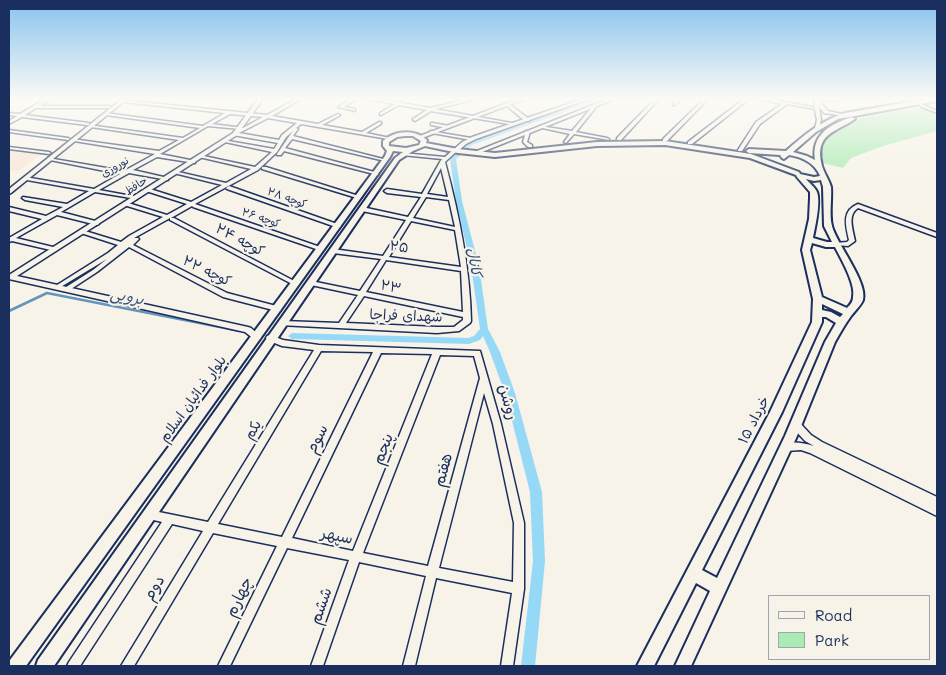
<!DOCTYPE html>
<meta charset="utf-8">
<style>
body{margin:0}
#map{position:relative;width:946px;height:675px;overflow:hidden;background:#f7f3e8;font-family:Mali,sans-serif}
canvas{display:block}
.frame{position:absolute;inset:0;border:10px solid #1b2f5e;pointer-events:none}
.legend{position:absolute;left:768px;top:595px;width:162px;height:65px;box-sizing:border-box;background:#f7f3e8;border:1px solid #9fa5b1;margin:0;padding:6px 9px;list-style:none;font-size:15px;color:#1b2f5e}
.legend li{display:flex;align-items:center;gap:10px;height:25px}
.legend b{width:25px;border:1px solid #9fa5b1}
</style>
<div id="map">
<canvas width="946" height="675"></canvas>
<div class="frame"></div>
<ul class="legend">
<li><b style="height:6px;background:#f7f3e8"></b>Road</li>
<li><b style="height:14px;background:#aaeab3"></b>Park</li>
</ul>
</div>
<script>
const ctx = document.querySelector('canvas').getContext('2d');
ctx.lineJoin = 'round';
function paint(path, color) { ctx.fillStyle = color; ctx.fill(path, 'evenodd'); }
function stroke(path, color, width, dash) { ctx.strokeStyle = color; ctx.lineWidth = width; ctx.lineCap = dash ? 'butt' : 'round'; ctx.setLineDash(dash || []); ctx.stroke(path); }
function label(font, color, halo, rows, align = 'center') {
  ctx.font = font + ' Mali,"Playpen Sans Arabic",sans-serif'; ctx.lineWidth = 4.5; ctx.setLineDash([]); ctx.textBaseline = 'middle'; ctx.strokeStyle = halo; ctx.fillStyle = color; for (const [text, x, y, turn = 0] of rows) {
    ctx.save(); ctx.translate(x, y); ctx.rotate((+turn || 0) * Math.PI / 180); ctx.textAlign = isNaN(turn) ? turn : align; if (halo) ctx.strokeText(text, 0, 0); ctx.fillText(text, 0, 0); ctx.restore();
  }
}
paint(new Path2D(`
 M9,150L42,154L18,171H9Z`), '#f6e5d3');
paint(new Path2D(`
 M923,107L937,113V131L883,146L851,158L843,168L823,163C823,158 821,151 822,147C832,115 896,112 923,107Z`), '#aaeab3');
stroke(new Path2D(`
 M9,311L47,293L240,331`), '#6495ba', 2.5);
paint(new Path2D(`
 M594,99H601L472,145L456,159L462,201L479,266L488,329L500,352L515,393L542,492L545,561L535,666H521L533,561L530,492L505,393L490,352L483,336L480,340L469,344L292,339L288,336L292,333L468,338L474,336L480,329L471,266L456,201L450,159L468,143Z`), '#95d9f7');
const minor = new Path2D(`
 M45,99H50L40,106H109L111,107L109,108H36L25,115L89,123V125H87L22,117L9,124V121L17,116L9,115V113L20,114Z
 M296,99H301L272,116L318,124L338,114L340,115L339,116L322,125L362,132L379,122H381V124L366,133L390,138L388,139L301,124L296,128L298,129L293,136L387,160L385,161L292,139L285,148L378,173V175L284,151L281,155H277V154L293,131L286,137L277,152L258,170L195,204L323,248V250H319L193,207L192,206L171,218H174L298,283L299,284L298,285H294L170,220V218L134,238H138L139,239L133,245L227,293L280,307L281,309L280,311H277L223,297L129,247L97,272L68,291H64L63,289L93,270L107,259L59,288L57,289L54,287L108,253L118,245L81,233V231H85L121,242L129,236L163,217L124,205V203H128L167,215L187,204L146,191V189H150L191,202L222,185L174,173V171L226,183L251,169L199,157V155L255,167L272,152L225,142L223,141V140L274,149L278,143L233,135V133L240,129L208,126L160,154L195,161V163L157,157L133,170L168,178V180L129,173L99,190L137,197V199L95,192L61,212L99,222V224L97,225L57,215L16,238L57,248V250L55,251L12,241L9,242V238L42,219L9,211V207L46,216L63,207L25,200L22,198L23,197L67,204L89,191L27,180L25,179V177L94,189L120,174L50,160L48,159V158L124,171L155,154L74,141H72V139L159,151L179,140L91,127L89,126V125L183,138L200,128L106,115H105V113L203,126L225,113L123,102H122V100L267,115ZM230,114L263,117L243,128L212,124ZM268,118L297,123L282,135L279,140L239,133Z
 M351,99H356L344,107L355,109V111L338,107Z
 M369,99H379L430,108L468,99H477L435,109L517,124L515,125L431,111L415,121L413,120V119L427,110L399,105L381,115H380V113L395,104Z
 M655,99H659L621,140H617V138Z
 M677,99H681L675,105H673V103Z
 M704,99H708L667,141H663V139Z
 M744,99H749L692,144H688V142Z
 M758,99H769L818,108L816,109L787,104L760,124L742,151H738V150L756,122L782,104Z
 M812,99H818L819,100L817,101Z
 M823,99H838L839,100L837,101Z
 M507,104H509L529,119V121H525L507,106Z
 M921,104L937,111V113L920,106L919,105Z
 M593,106L596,107L576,132L607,138L609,139V140L574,134L566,143L564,142L570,134L538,127L540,126L572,131Z
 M433,123L449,126V127L447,128L431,125V123Z
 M9,130L68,138L70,139L68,140L9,132Z
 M430,131L471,138L473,139L471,140L432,133H430Z
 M526,131L530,132L527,142L532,145V147H528L523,142Z
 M9,147L49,152L51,153L49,154L9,149Z
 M453,150L457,151L445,162C459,214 470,267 471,321L470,323L459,331L437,333L279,325L278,323L282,321L339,323L358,295L311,285L308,283L311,281L360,291L381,259L333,253L330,251L333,249L383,256L406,220L362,211L359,209L362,207L408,217L421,197L387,193L384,191L387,189L422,194L440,162L442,159L402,155L400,154L402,153L445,157ZM441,168L448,197L427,194ZM426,197L449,200L455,227L413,218ZM411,221L455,230L461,267L389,257ZM386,260L461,271L463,312L366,292ZM364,296L463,317V320L454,327H437L346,323Z
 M262,167H266L362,197L357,198L262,169Z
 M229,186L340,225L341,226L338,228L336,227L227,189L226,188Z
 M858,204L937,233V237L858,208C847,215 853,230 855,241L848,246L835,245V243L847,242L849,240C846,226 841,211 858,204Z
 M270,335L283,340L319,345L480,351L501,424L524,523V589L513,666H501L512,593L436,578L415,666H403L426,576L359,562L323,666H311L349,560L287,548L230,666H218L277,546L213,533L134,666H121L203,531L172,524L80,666H67L69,662L162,522L145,518L144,515L145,512L149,510L208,522L314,350L282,346L267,340L266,338L267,336ZM321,351L373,352L282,537L218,524ZM381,353L432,354L353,551L292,538ZM440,355L474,356L480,378L428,566L363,553ZM484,393L493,424L514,523L513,582L439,568Z
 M796,421L799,422L811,435L822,442L937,497V516L810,453L801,450L786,451L783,450L781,447L783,444C794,441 803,443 814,446L805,441L793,428L792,425L793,422Z`);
const tertiary = new Path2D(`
 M122,99H127L11,193L9,194V189Z
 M258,99H263L237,135L17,276L248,327L251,328L261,337L260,339H254L245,332L9,279V275L233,133Z
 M518,99H525L422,138L417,137Z
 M582,99H589L476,139L466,144L457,152L452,151L462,142L472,137Z
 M608,99H615L477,154L472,153Z
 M815,101H819L828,111L847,115L845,116L824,113L819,107L821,120L819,128H815L817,120L814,104Z`);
const secondary = new Path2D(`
 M927,99H937V101L838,119L816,132L793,152L807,156L815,160C811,135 830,124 852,117L855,119C834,133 814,134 822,166C824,173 829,180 831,187C832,200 829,214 832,226C836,243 868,282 863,300C861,305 855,311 851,316C845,324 840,333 835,342L797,436L691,666H675L710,591L696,583L654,666H637L770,412L812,322L813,299L802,250L809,219L810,198V192L797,177L796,175L750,158L665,145L597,146L495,157L458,153L425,146L413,151L399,160L54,666H36L38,660L395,158L403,152L393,151L390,157L26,666H9L10,660L385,156L387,151L383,146V141C395,130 415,129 427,140L426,143L458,149L495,153L597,142L665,141L751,154L799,172L800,174L814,177L820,176C815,163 802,157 789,155L784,159L782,158L780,155L749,153L746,151L749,149L786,151C804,135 822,120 845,113ZM405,136H413L421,141L419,145L406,148L389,146V142L397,137ZM806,179L814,181L821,180L823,187L824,226L832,242H827L813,238C815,227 821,203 817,192C815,187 809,183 806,179ZM812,243L826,247H835C841,259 856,284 853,297C853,302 850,305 847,308L822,297L810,250ZM822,304L843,314L840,317L831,312L822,310ZM822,317H826L836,323L825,342L785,436L717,578L702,570L782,412L822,322Z`);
stroke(minor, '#1b2f5e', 3);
stroke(tertiary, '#1b2f5e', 3);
stroke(secondary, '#1b2f5e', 4);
paint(minor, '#f7f3e8');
paint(tertiary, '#f7f3e8');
paint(secondary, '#f7f3e8');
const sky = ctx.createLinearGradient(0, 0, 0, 194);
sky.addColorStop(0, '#87c3ee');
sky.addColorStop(0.51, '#fbfaf5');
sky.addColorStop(1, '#fbfaf500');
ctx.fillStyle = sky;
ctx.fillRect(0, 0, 946, 194);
label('11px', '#1b2f5e', '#f7f3e8', [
 ["نوروزی",115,167,-30],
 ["حافظ",136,186,-33],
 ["کوچه ۲۸",287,198,20],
 ["کوچه ۲۶",261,218,19]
]);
label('14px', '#1b2f5e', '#f7f3e8', [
 ["کوچه ۲۴",240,240,28],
 ["۲۵",399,247,8],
 ["کوچه ۲۲",207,271,26],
 ["۲۳",391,287,12],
 ["شهدای فراجا",406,316,2],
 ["بلوار فدائیان اسلام",193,399,-54],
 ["۱۵ خرداد",754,420,-63],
 ["یکم",253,430,-59]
]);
label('italic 15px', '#33517d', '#f7f3e8', [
 ["کانال",474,262,80],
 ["برویی",127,297,11]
]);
label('16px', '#1b2f5e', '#f7f3e8', [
 ["روشن",508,402,75],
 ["سوم",317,439,-64],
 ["پنجم",383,449,-69],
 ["هفتم",443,470,-75],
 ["سپهر",337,536,11],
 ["دوم",154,588,-59],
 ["چهارم",239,597,-64],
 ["ششم",321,606,-70]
]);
</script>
